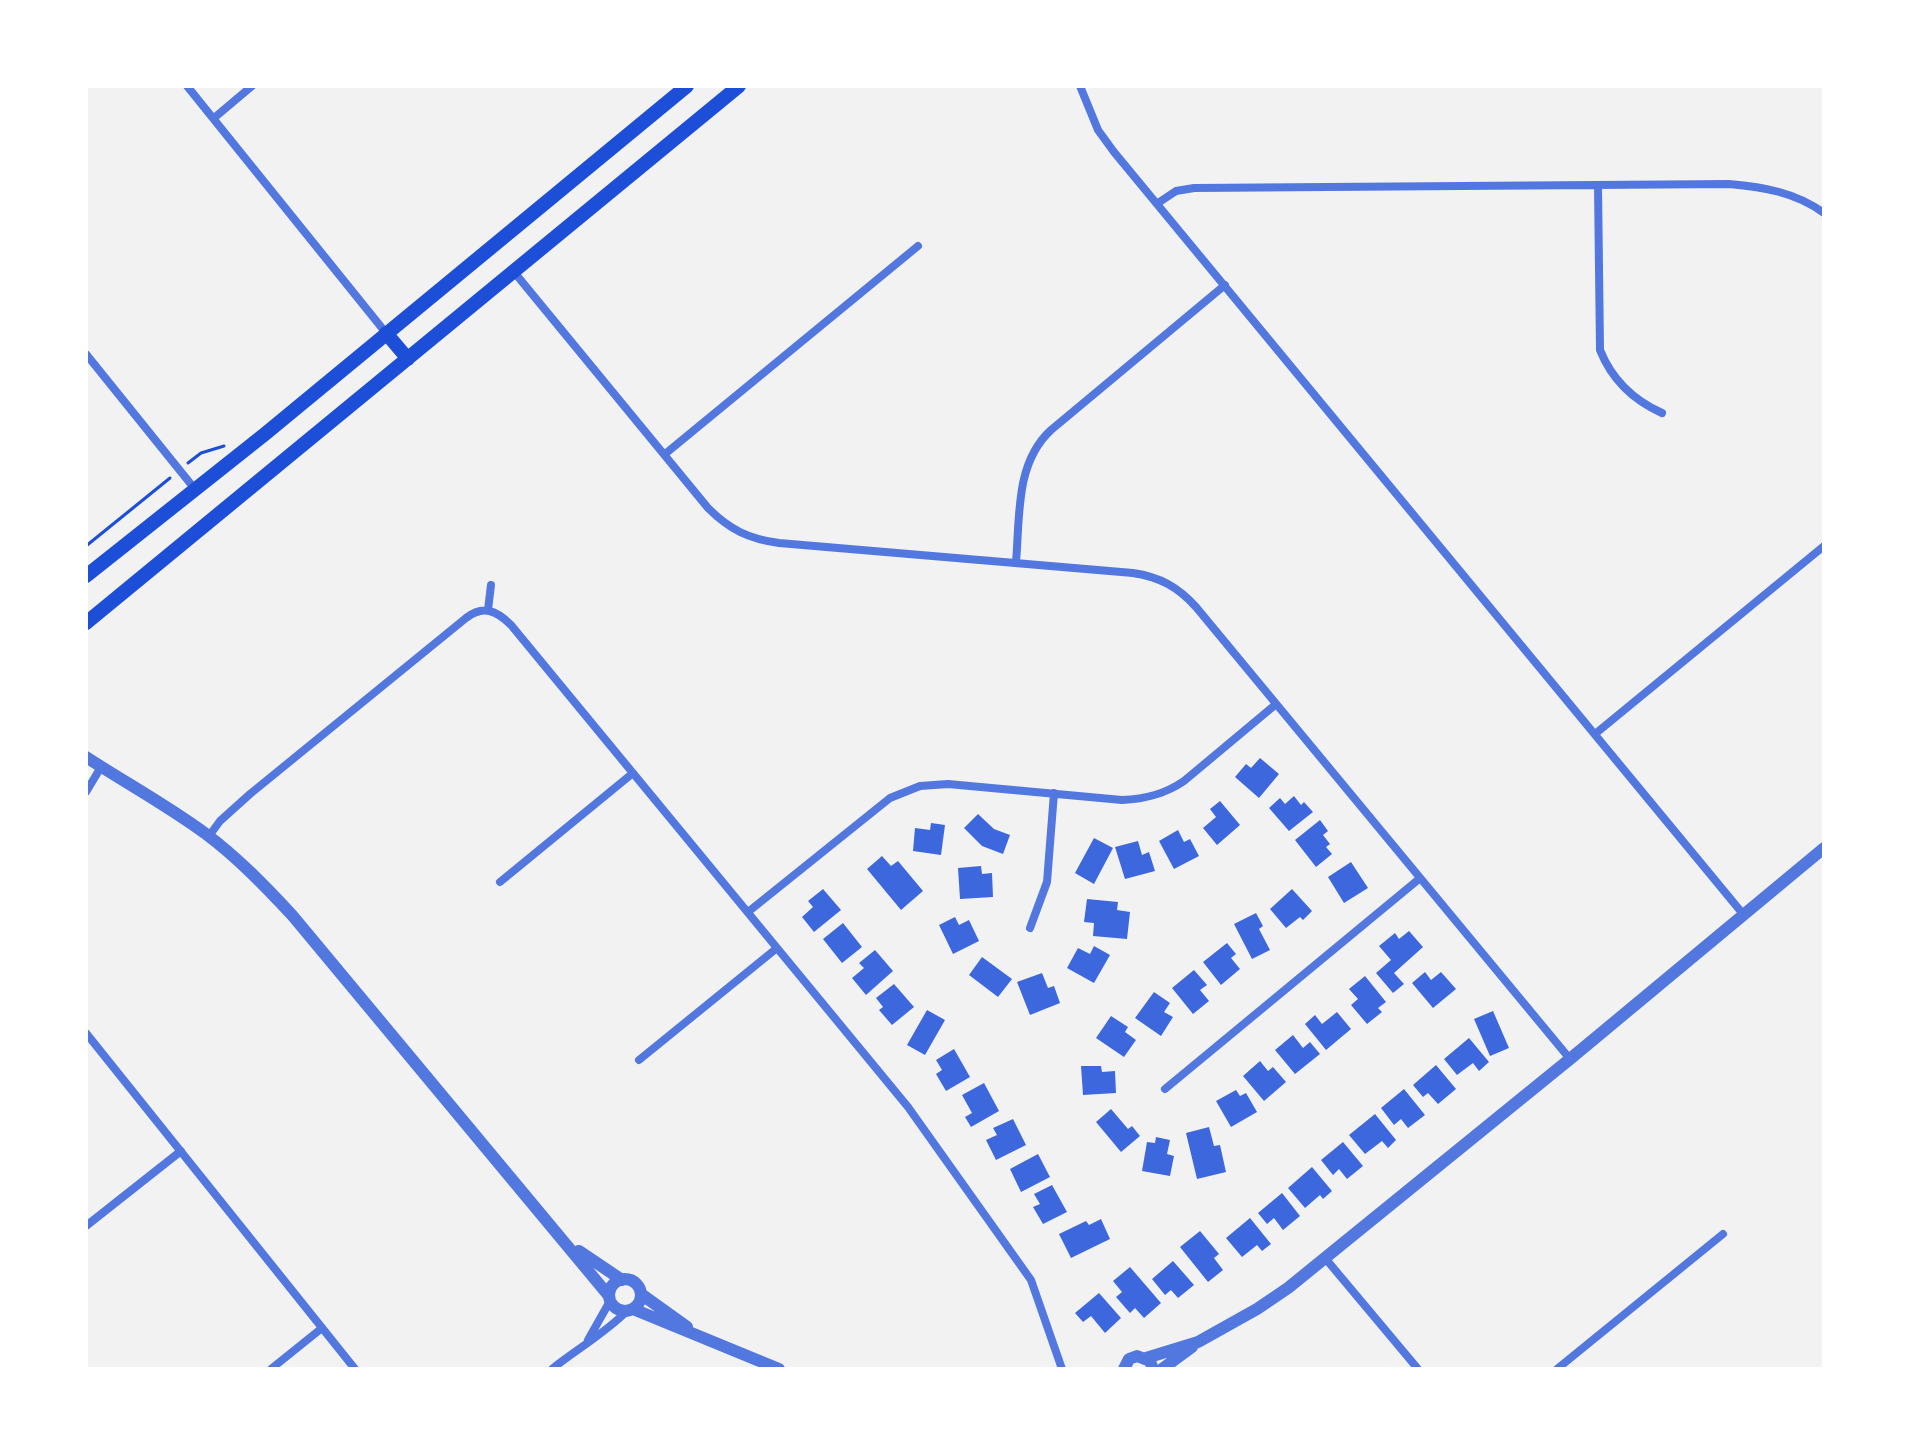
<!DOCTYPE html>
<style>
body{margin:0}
#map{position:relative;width:1910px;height:1455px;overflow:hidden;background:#f2f2f2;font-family:Figtree,sans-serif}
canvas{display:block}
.frame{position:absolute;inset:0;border:88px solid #fff;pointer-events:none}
</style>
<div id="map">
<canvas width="1910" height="1455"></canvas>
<div class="frame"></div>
</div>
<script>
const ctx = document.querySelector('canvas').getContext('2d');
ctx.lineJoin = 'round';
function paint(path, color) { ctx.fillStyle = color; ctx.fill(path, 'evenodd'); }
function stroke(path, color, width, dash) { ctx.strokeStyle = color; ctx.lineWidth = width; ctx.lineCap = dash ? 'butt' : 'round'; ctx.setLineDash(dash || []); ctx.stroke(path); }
paint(new Path2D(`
 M1260,758L1279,774L1259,798L1235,777L1246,764L1251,768Z
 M1294,796L1301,805L1304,802L1313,812L1289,831L1269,808L1280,798L1285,804Z
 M1220,801L1240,825L1217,845L1203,828L1216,817L1210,809Z
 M978,814L994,829L1010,835L1003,854L982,846L964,828Z
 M1320,820L1328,831L1323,835L1330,844L1326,847L1332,854L1316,867L1295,840Z
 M931,823L945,825L941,855L913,851L915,828L930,830Z
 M1178,830L1184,842L1190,839L1199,856L1174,869L1159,841Z
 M1094,838L1113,848L1094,884L1075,873Z
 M1138,841L1142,855L1149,852L1155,871L1125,879L1115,847Z
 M882,856L891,866L898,861L923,891L901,910L867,869Z
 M1351,862L1368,888L1344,903L1328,877Z
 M981,866L982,874L992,873L993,897L960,899L958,868Z
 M823,889L841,910L814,932L802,917L813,907L808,901Z
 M1292,889L1312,911L1303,920L1300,917L1286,928L1270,909Z
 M1087,899L1118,902L1117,910L1130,912L1127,939L1093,936L1094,923L1084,922Z
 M1256,913L1263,926L1259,929L1270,950L1252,959L1234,924Z
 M955,917L959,925L969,920L979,941L953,954L939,925Z
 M843,923L862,947L842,963L823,939Z
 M1409,931L1423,947L1394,973L1404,984L1393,993L1376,973L1391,960L1379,946L1395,933L1399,939Z
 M1227,943L1236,954L1231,958L1240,969L1221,985L1203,962Z
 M1094,946L1110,955L1094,983L1067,968L1078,948L1090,954Z
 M875,950L893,971L866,995L852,978L864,968L859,963Z
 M982,957L1012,979L998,997L969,975Z
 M1194,970L1207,985L1200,990L1209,1001L1193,1014L1172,988Z
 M1425,972L1431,980L1441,972L1456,989L1433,1008L1412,983Z
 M1042,973L1048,988L1054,986L1060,1003L1030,1015L1017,982Z
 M1365,976L1386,1002L1378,1008L1382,1012L1367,1024L1351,1005L1358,999L1349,989Z
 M894,984L914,1007L892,1025L879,1010L883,1007L876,998Z
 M1154,992L1170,1003L1164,1012L1173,1017L1161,1036L1135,1018Z
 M927,1010L945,1020L925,1055L907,1045Z
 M1493,1011L1509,1048L1490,1056L1474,1019Z
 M1337,1012L1351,1029L1326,1050L1305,1024L1315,1015L1322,1024Z
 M1111,1016L1128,1027L1125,1032L1136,1040L1124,1057L1096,1038Z
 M1293,1035L1303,1048L1310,1042L1320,1054L1295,1074L1275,1050Z
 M1469,1038L1489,1062L1479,1071L1473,1063L1457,1075L1444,1059Z
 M954,1049L970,1077L946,1091L936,1074L942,1070L936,1060Z
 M1260,1061L1268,1071L1273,1067L1286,1082L1264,1101L1243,1076Z
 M1436,1065L1456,1089L1438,1104L1428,1093L1423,1097L1413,1085Z
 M1081,1066H1101L1102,1072L1115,1071L1116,1093L1083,1095Z
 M984,1083L999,1111L971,1127L965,1117L972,1113L962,1095Z
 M1404,1089L1425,1115L1408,1128L1401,1119L1394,1125L1381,1108Z
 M1236,1090L1240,1096L1246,1093L1257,1112L1231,1127L1216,1101Z
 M1111,1109L1128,1129L1132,1126L1140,1136L1121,1152L1096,1122Z
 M1375,1114L1396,1140L1388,1148L1382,1141L1365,1154L1349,1135Z
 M1013,1119L1026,1145L996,1160L986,1140L997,1135L993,1128Z
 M1209,1127L1214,1146L1220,1145L1226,1172L1197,1179L1186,1133Z
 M1156,1137L1170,1140L1167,1154L1174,1156L1170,1176L1142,1171L1147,1142L1155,1143Z
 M1343,1142L1363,1166L1347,1179L1339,1169L1333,1175L1321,1160Z
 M1038,1154L1050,1177L1021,1192L1010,1169Z
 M1312,1167L1332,1191L1323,1199L1320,1195L1305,1208L1288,1188Z
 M1052,1185L1067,1212L1043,1224L1033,1207L1040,1204L1034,1194Z
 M1282,1193L1300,1216L1283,1230L1274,1218L1267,1224L1258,1213Z
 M1250,1218L1271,1244L1262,1251L1257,1245L1242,1257L1226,1238Z
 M1101,1219L1110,1239L1071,1258L1059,1234L1086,1221L1089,1225Z
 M1200,1231L1219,1254L1214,1258L1223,1270L1208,1282L1180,1247Z
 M1173,1261L1194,1285L1178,1298L1171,1290L1165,1295L1152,1279Z
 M1130,1267L1161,1303L1144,1318L1135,1308L1130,1313L1116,1297L1122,1292L1113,1281Z
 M1099,1293L1121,1318L1105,1333L1091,1316L1083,1322L1075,1313Z`), '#3d67dc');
stroke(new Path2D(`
 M188,463L201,453L224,446
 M86,546L170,478`), '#1d4ed8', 3);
stroke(new Path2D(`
 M187,86L386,333
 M1080,86L1098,130L1114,152L1743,914
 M214,118L252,86
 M1598,185L1600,350C1612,380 1633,400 1662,413
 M1158,203L1176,191L1194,188L1729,184C1763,187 1795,192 1824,213
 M514,272L708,508C730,530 749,539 779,543L1133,573C1160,577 1178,587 1196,607L1570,1059
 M86,354L194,488
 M665,454L918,246
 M1016,562C1020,517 1015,463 1051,430L1225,285
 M488,610L491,585
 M1595,734L1824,546
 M86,792L101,767
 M209,836L220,821L250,794L466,618C483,605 496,610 511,625L908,1107L1031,1280L1062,1369
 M500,882L633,773
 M748,912L890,798L920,786L948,784L1122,800C1146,799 1165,794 1184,781L1275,705
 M1030,928L1047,882L1054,793
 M86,1033L355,1369
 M639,1060L777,948
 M1165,1089L1419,879
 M86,1226L181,1151
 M1325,1258L1418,1369
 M588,1340L610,1301
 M271,1369L322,1328
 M552,1369C577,1349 604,1334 627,1311
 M1557,1369L1723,1234`), '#5277de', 8);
stroke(new Path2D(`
 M86,757C126,783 168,806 206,834C238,858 265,886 292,915C398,1042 504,1169 609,1296
 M579,1251L622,1280
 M609 1295a16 16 0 1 1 32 0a16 16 0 1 1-32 0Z
 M641,1294L687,1327
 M633,1309L779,1369
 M1146,1358L1198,1342L1257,1309L1288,1288L1570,1059L1824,848
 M1124,1369L1129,1359L1137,1356L1150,1361L1153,1369
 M1162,1369L1192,1347`), '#5277de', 12);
stroke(new Path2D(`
 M386,333L408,359
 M86,576L265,434L687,86
 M86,623L739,86`), '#1d4ed8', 14);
</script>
